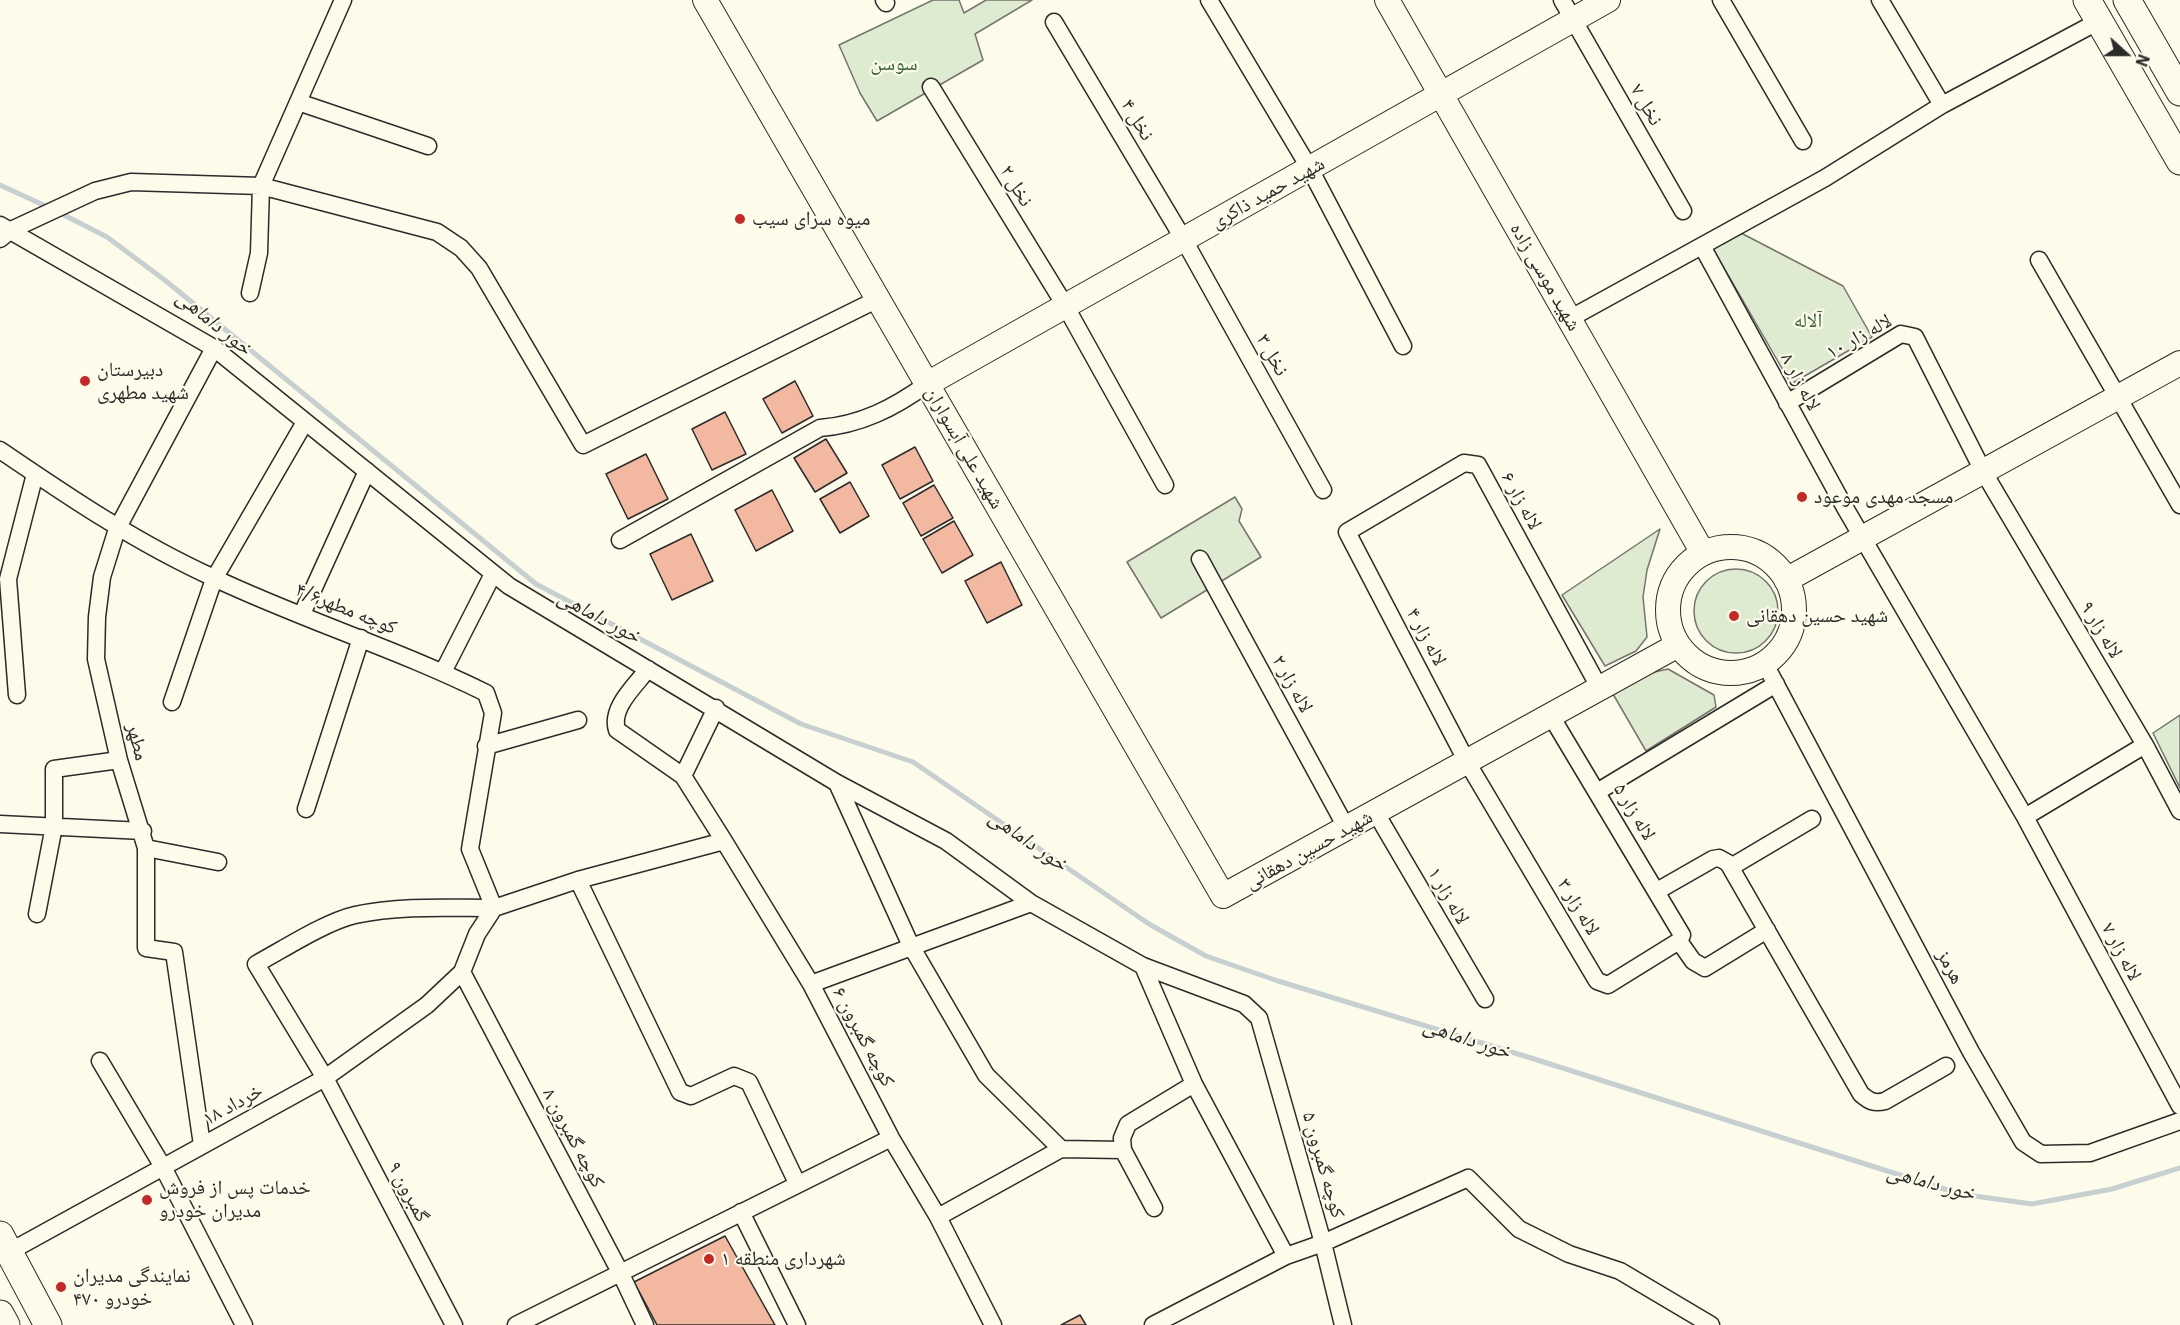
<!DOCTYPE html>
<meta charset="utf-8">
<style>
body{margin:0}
#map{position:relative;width:2180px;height:1325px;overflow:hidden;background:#fdfbea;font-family:"IBM Plex Sans",sans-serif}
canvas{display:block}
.north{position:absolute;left:2096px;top:24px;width:60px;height:60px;-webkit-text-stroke:4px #fdfbea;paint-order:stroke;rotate:111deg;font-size:16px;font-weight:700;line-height:24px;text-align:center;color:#2b2b2b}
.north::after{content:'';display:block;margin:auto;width:21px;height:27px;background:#2b2b2b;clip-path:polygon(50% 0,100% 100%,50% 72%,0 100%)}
</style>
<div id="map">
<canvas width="2180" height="1325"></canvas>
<div class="north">N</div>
</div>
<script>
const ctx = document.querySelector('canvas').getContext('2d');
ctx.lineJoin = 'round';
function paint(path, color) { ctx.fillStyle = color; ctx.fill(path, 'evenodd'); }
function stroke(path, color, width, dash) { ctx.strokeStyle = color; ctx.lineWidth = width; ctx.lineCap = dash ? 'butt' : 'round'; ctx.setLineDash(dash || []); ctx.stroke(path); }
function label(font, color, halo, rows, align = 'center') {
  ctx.font = font + ' "IBM Plex Sans","Noto Naskh Arabic",sans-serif'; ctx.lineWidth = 4.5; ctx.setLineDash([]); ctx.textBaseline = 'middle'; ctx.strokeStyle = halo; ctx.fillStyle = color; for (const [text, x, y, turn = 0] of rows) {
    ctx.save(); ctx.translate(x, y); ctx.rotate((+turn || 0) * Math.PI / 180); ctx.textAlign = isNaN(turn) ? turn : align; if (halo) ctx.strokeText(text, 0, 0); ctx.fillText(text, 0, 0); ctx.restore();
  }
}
const green = new Path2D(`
 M933,0H959L964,13L986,0H1032L975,34L983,60L877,121L860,93L839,45Z
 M1741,233L1843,286L1872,337L1791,384L1712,247Z
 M1235,497L1242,509L1239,521L1261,557L1161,618L1127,562Z
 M1660,529L1647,570L1643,597L1647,637L1636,651L1605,666L1562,595Z
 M1694 611a42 42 0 1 1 84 0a42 42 0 1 1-84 0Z
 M1668,669L1714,695L1716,707L1646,751L1613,694L1650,673Z
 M2180,715V788L2153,733Z`);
paint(green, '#deebd1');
stroke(green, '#74746e', 1.5);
stroke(new Path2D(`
 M0,185L50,208
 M58,212L107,237L166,281L536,584L801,724L913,762L1149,924L1206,956L1278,981L1531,1058L1960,1194L2032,1204L2112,1189L2180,1168`), '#c7d0d0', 5);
const building = new Path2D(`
 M795,381L813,416L782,433L763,399Z
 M725,412L746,454L712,470L692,429Z
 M826,439L847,473L815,492L794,458Z
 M915,447L933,481L900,499L882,465Z
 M646,454L668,499L628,519L606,474Z
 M850,482L869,516L840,533L820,499Z
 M934,485L953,518L921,536L903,503Z
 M772,490L793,531L756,551L735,510Z
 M954,521L973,555L942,573L923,539Z
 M691,534L713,581L672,600L650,554Z
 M1001,562L1022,605L987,623L965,581Z
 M725,1236L775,1325H657L634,1282Z
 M1080,1315L1086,1325H1061Z`);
paint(building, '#f2b8a0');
stroke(building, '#2b2b2b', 1.5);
const street = new Path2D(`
 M884,0L886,3
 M1209,0L1310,169L1403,346
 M1562,0L1683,211
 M1721,0L1803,141
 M1880,0L1942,105
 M1054,22L1184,240L1323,490
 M931,87L1066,307L1165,485
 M298,102L428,146
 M0,225L214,348L509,586L837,783L946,841L1031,903L1143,966L1244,1004L1259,1018L1323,1243L1343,1325
 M0,239L11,230L95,191L131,182L261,186L343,0
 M1702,246L1844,506L2025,817L2180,1106
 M2039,260L2180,505
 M250,293L259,253L261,186L437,232L461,248L479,268L583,445L878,299
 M1569,319L1825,178L1942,105L2099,21
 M1787,403L1901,334L1915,337L1983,471L2145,745L2180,811
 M0,450C69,497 137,543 214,578C303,620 397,649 486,693L493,713L470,849L494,908C448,908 401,905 355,915C325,922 284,949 256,964L325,1078L454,1325
 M620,540L820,428C860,425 894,408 927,384
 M1200,559L1347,829
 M302,614L367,471
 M1765,664L1971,1052L2023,1142L2041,1154L2090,1153L2180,1121
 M648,669C635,686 610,708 617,730L683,776L724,841L811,984L891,1138L938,1217L993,1325
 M443,672L493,574
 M17,695L8,579L35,474
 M172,702L214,579L305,422
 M1551,716L1682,935L1679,941L1608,985L1597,981L1467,762L1347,532L1464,463L1478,465L1600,689
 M486,746L578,720
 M683,776L716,708
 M837,783L911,946L986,1075L1061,1149
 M1597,792L1776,684
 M306,809L361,638
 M1376,813L1485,999
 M2025,817L2145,745
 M0,824L143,831
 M146,848L218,862
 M1731,867L1812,819
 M578,880L680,1092L691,1096L734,1076L749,1082L797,1183
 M1657,891L1713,859L1719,858L1728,863L1861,1094C1869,1101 1874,1104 1885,1101L1946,1066
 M37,914L54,826V769L119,760
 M1679,941L1693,961L1705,968L1767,930
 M1143,966L1194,1084L1286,1256
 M462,972L620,1272L645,1325
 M811,984L1031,903
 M100,1061L163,1167L244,1325
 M202,1145L174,952L146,948V848L119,760L96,659L97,617L102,577L117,529L214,348
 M1154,1208L1123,1150L1122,1138L1128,1124L1194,1084
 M741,1212L797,1325
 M938,1217L1061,1149L1123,1150
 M9,1252L325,1078L427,1005L462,972L477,934L494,908L578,880L724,841
 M516,1325L891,1138
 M1153,1325L1286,1256L1323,1243L1468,1178L1519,1229L1569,1254L1620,1271L1711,1325`);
const secondary = new Path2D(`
 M705,0L1223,896L1678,645
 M1387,0L1703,553
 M927,384L1608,0
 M1668 610a63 63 0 1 1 126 0a63 63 0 1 1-126 0Z
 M1786,580L2180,363`);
const primary = new Path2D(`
 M2087,0L2180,161
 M2127,0L2180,92
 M0,1235L48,1325
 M0,1314L6,1325`);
stroke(street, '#2b2b2b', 19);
stroke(secondary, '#2b2b2b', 26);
stroke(primary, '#2b2b2b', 29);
stroke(street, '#fdfbea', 16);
stroke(secondary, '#fdfbea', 24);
stroke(primary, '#fdfbea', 27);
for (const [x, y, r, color] of [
 [740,219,6,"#c62828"],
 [85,381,6,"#c62828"],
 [1802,497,6,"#c62828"],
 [1734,616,6,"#c62828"],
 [147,1200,6,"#c62828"],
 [709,1259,6,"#c62828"],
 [61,1287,6,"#c62828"]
]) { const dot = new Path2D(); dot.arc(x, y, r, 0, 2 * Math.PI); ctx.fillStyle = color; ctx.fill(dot); stroke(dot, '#fdfbea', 2); }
label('20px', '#34623c', '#fdfbea', [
 ["سوسن",894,64],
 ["آلاله",1808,321]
]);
label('20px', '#2b2b2b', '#fdfbea', [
 ["نخل ۷",1646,105,60],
 ["نخل ۴",1137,120,59],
 ["نخل ۲",1016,186,59],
 ["شهید حمید ذاکری",1268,193,-29],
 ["شهید موسی زاده",1545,277,60],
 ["لاله زار ۱۰",1859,337,-29],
 ["نخل ۳",1272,355,61],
 ["لاله زار ۸",1800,382,62],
 ["شهید علی آبسواران",964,448,60],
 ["لاله زار ۶",1521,501,61],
 ["کوچه مطهر۴/۶",346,609,22],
 ["لاله زار ۹",2101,630,59],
 ["لاله زار ۴",1426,637,62],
 ["لاله زار ۲",1292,684,61],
 ["مطهر",137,742,76],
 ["لاله زار ۵",1634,812,59],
 ["شهید حسین دهقانی",1309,850,-29],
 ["لاله زار ۱",1448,896,60],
 ["لاله زار ۳",1578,907,59],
 ["لاله زار ۷",2121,952,62],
 ["هرمز",1950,967,62],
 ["کوچه گمبرون ۶",863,1037,62],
 ["خرداد ۱۸",233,1105,-29],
 ["کوچه گمبرون ۸",573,1138,62],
 ["کوچه گمبرون ۵",1323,1165,74],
 ["گمبرون ۹",408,1192,62]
]);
label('20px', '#2b2b2b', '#fdfbea', [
 ["میوه سرای سیب",752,219],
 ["دبیرستان",97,370],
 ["شهید مطهری",97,393],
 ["مسجد مهدی موعود",1814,497],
 ["شهید حسین دهقانی",1746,616],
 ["خدمات پس از فروش",159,1188],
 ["مدیران خودرو",159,1211],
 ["شهرداری منطقه ۱",721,1259],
 ["نمایندگی مدیران",73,1276],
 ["خودرو ۴۷۰",73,1299]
], 'left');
label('italic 21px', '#2b2b2b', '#fdfbea', [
 ["خور داماهی",214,323,39],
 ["خور داماهی",599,617,28],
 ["خور داماهی",1028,841,35],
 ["خور داماهی",1467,1039,18],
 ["خور داماهی",1931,1183,15]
]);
</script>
